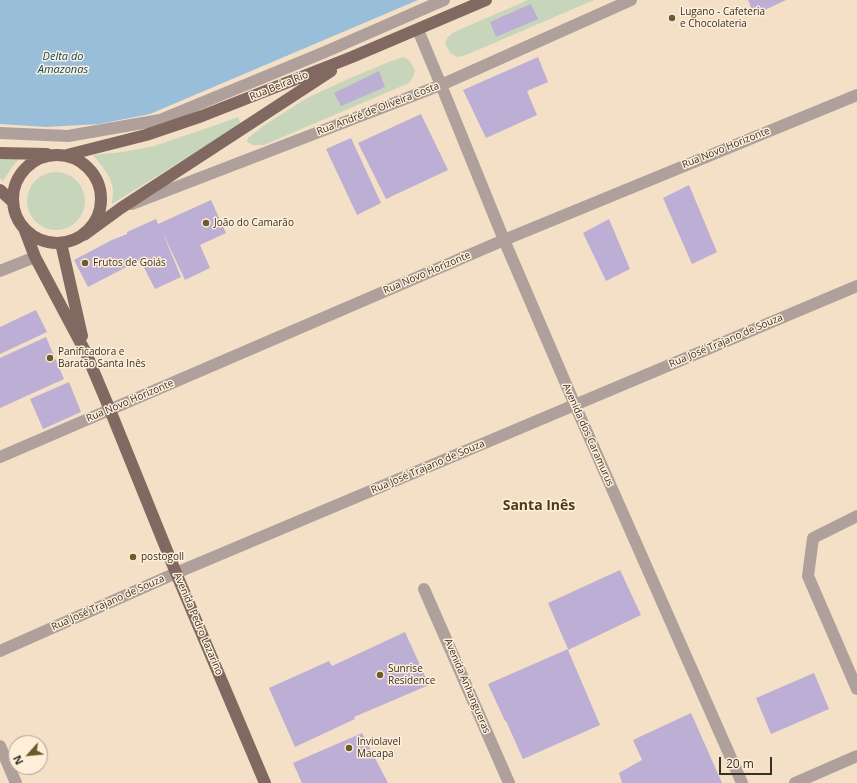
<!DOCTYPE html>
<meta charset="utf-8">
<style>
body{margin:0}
#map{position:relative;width:857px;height:783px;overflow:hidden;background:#f4e0c7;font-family:"Open Sans",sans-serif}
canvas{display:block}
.north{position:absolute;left:8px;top:735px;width:40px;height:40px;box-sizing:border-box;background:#feeeda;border:1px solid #aea292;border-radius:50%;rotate:243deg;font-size:11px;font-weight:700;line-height:16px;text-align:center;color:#373026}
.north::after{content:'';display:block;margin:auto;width:14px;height:18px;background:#6d5c2a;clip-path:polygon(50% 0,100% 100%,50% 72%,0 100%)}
.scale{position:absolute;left:719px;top:757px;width:53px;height:18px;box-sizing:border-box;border:2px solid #373026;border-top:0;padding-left:5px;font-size:12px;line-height:14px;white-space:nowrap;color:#373026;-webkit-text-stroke:3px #feeeda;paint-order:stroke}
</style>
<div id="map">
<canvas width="857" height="783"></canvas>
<div class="north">N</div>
<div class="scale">20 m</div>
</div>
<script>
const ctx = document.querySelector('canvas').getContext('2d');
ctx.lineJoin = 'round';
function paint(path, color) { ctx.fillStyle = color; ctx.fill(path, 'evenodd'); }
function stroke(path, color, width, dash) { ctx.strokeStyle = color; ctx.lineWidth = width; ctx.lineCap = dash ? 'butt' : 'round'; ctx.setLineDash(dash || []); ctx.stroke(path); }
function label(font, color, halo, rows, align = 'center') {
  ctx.font = font + ' "Open Sans",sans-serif'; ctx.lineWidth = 3; ctx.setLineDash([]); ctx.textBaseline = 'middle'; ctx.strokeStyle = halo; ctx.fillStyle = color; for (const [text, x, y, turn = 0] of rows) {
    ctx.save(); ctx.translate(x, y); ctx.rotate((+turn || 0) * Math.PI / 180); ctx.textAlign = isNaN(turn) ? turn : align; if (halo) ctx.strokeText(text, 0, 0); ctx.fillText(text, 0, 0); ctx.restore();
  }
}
paint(new Path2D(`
 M528,0H594L466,55L458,57L450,53L445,43L448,37L454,32Z
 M404,57L409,60L415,70L413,77L409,83L264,145H253L247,142L248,138L263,126L307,98L348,79L391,61Z
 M238,117L241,124L112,204C112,200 113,195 113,191C113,178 101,165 93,155L123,152L154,146L216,125Z
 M0,157L20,158L12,167L3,181L0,178Z
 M27 201a29 29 0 1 1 58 0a29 29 0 1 1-58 0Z`), '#c7d6ba');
paint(new Path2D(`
 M0,0H418L150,114L99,124L46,127L0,124Z`), '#98bed9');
paint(new Path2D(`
 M748,0H786L754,15Z
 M531,4L538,19L496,37L490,22Z
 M538,57L548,82L527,91L537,115L486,138L463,90Z
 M379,71L385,87L341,106L334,93Z
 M421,114L448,170L386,199L358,143Z
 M351,138L381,203L357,215L326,149Z
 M689,185L717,252L692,264L663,198Z
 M211,200L226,233L200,245L210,268L185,280L162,231L181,277L155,289L140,260L88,287L74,260L112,240L127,234V232L156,219L158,224Z
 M609,219L630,269L606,281L583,233Z
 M36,310L47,332L0,354V327Z
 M46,337L64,379L0,408V358Z
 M69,382L81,412L43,429L30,399Z
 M620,570L641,615L568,650L600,725L523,759L506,721H505L488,684L568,649L548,603Z
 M405,632L429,685L354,717L355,719L295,747L269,688L329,661L332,666Z
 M814,673L829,709L771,734L756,698Z
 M691,713L722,783H622L619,773L642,760L633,740Z
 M362,733L388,783H302L293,763Z`), '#bcaed4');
stroke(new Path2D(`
 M418,30L441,85L504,240L575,405L742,783
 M0,133L68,136L160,120L325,52L444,0
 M132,204L441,85L631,0
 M0,271L35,257
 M0,457L504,240L857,95
 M857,516L813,538L808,576L857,689
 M424,589L509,783
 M0,651L176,573L857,286
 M0,746L16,783
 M795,783L857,756`), '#afa09c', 12);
stroke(new Path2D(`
 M0,153L47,154
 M13 199a44 44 0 1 1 88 0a44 44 0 1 1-88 0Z
 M67,155L146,135L202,116L352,57L486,0
 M0,190L13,202
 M24,228L35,257L86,353L110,410L176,573L265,783
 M84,235L121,208L331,71
 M61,243L82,336`), '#816861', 12);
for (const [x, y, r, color] of [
 [672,18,4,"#6d5c2a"],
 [206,223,4,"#6d5c2a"],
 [85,263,4,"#6d5c2a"],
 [50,358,4,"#6d5c2a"],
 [133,557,4,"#6d5c2a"],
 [380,675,4,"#6d5c2a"],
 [349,748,4,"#6d5c2a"]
]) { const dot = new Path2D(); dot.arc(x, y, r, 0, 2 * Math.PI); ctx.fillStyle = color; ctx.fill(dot); stroke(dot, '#feeeda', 1.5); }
label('10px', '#373026', '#feeeda', [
 ["Lugano - Cafeteria",680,12],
 ["e Chocolateria",680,24],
 ["João do Camarão",214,223],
 ["Frutos de Goiás",93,263],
 ["Panificadora e",58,352],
 ["Baratão Santa Inês",58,364],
 ["postogoll",141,557],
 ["Sunrise",388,669],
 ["Residence",388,681],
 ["Inviolavel",357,742],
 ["Macapa",357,754]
], 'left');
label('10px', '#373026', '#feeeda', [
 ["Rua Beira Rio",279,86,-22],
 ["Rua André de Oliveira Costa",378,109,-21],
 ["Rua Novo Horizonte",726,148,-22],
 ["Rua Novo Horizonte",427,273,-23],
 ["Rua José Trajano de Souza",726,341,-23],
 ["Rua Novo Horizonte",130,401,-23],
 ["Avenida dos Caramurus",588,435,66],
 ["Rua José Trajano de Souza",428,467,-23],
 ["Rua José Trajano de Souza",108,603,-24],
 ["Avenida Pedro Lazarino",198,624,67],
 ["Avenida Anhangueras",467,686,67]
]);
label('italic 11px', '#054b6e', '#feeeda', [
 ["Delta do",63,57],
 ["Amazonas",63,70]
]);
label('bold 14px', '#4b3e15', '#feeeda', [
 ["Santa Inês",539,506]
]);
</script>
